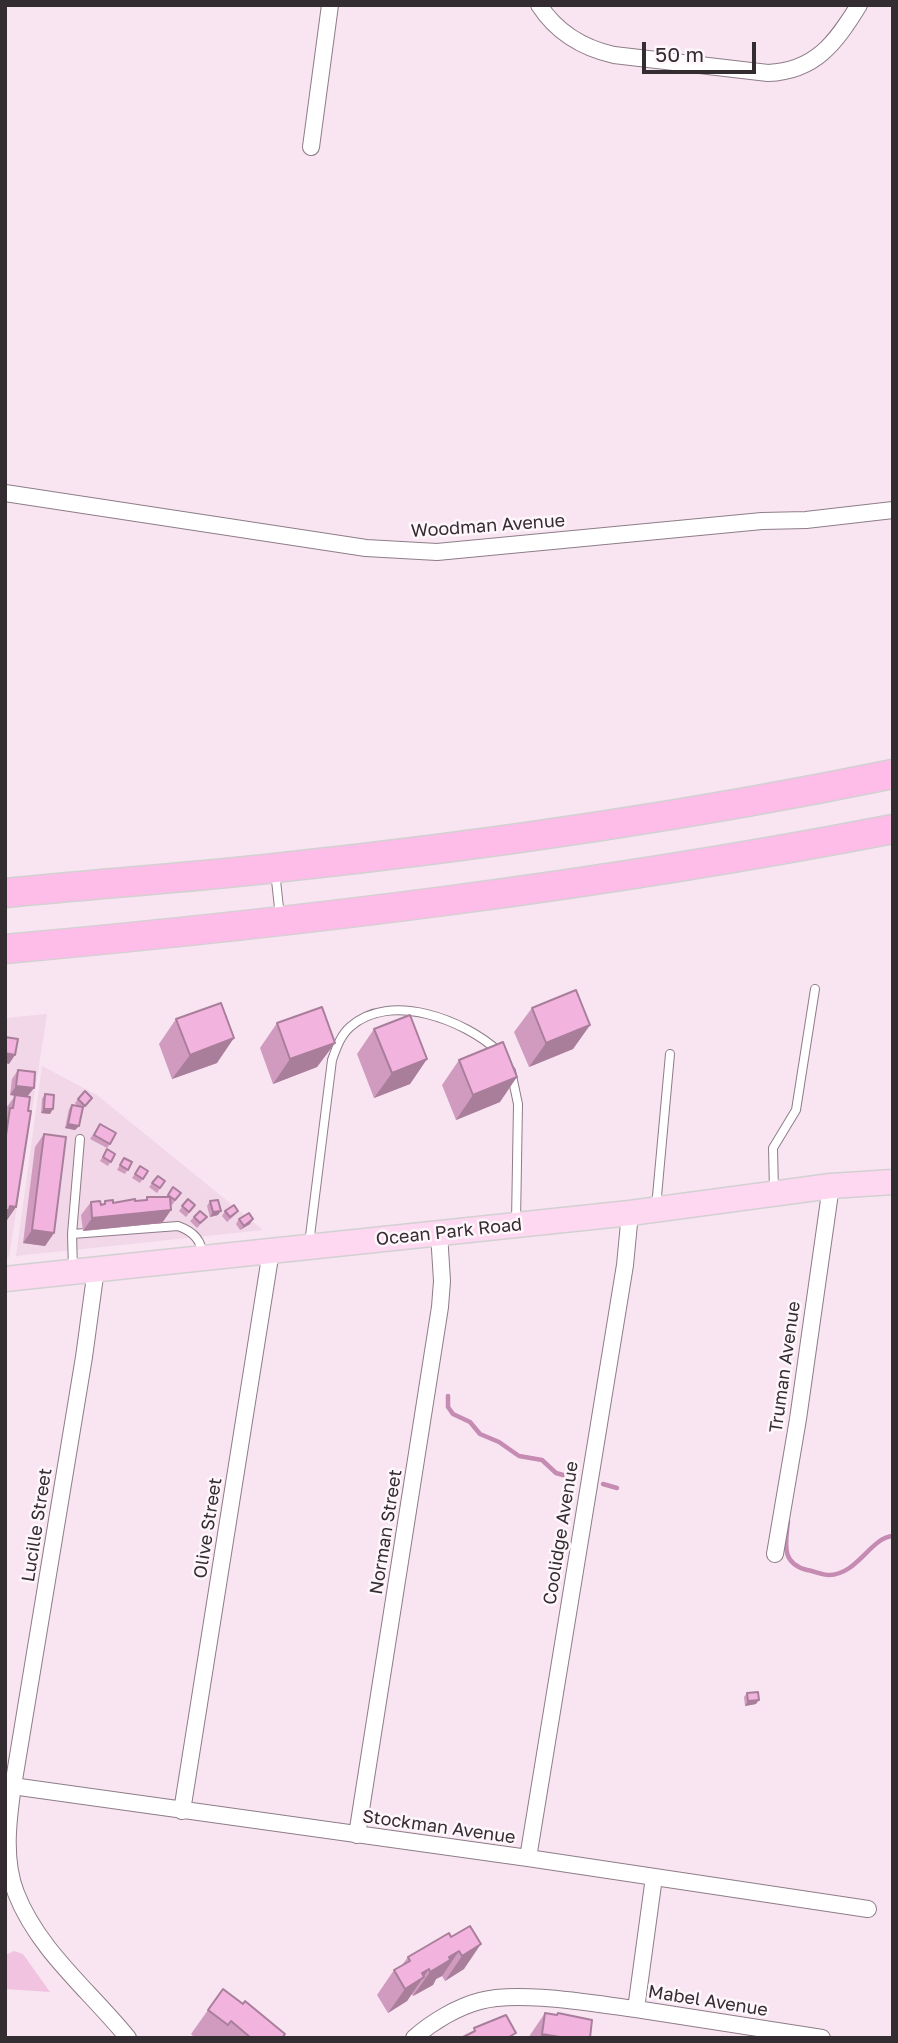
<!DOCTYPE html>
<style>
body{margin:0}
#map{position:relative;width:898px;height:2043px;overflow:hidden;background:#f8e5f1;font-family:"Golos Text",sans-serif}
canvas{display:block}
.frame{position:absolute;inset:0;border:7px solid #332c30;pointer-events:none}
.scale{position:absolute;left:642px;top:42px;width:114px;height:32px;box-sizing:border-box;border:4px solid #332c30;border-top:0;padding-left:9px;font-size:21px;line-height:24px;white-space:nowrap;color:#332c30;-webkit-text-stroke:5px #fef6fb;paint-order:stroke}
</style>
<div id="map">
<canvas width="898" height="2043"></canvas>
<div class="frame"></div>
<div class="scale">50 m</div>
</div>
<script>
const ctx = document.querySelector('canvas').getContext('2d');
ctx.lineJoin = 'round';
function paint(path, color) { ctx.fillStyle = color; ctx.fill(path, 'evenodd'); }
function stroke(path, color, width, dash) { ctx.strokeStyle = color; ctx.lineWidth = width; ctx.lineCap = dash ? 'butt' : 'round'; ctx.setLineDash(dash || []); ctx.stroke(path); }
function label(font, color, halo, rows, align = 'center') {
  ctx.font = font + ' "Golos Text",sans-serif'; ctx.lineWidth = 5; ctx.setLineDash([]); ctx.textBaseline = 'middle'; ctx.strokeStyle = halo; ctx.fillStyle = color; for (const [text, x, y, turn = 0] of rows) {
    ctx.save(); ctx.translate(x, y); ctx.rotate((+turn || 0) * Math.PI / 180); ctx.textAlign = isNaN(turn) ? turn : align; if (halo) ctx.strokeText(text, 0, 0); ctx.fillText(text, 0, 0); ctx.restore();
  }
}
paint(new Path2D(`
 M47,1014L9,1257L5,1258V1018Z
 M42,1066L97,1095L263,1230L16,1256Z`), '#f1d7e8');
paint(new Path2D(`
 M14,1951L23,1954L50,1992L5,1989V1955Z`), '#f1c3e1');
stroke(new Path2D(`
 M448,1396V1407L453,1414L470,1422L480,1434L499,1442L519,1456L542,1460L556,1473L574,1478
 M603,1484L617,1488
 M788,1521C786,1543 780,1563 807,1570C814,1571 822,1575 829,1575C857,1575 871,1537 893,1536`), '#c58bb3', 4.5);
const service = new Path2D(`
 M275,871L280,917
 M511,1071L518,1104L516,1222
 M774,1191L773,1148L796,1110L815,989
 M656,1207L670,1054
 M72,1234L80,1139
 M309,1244L332,1060C336,1049 340,1036 350,1027C390,991 465,1020 499,1052
 M73,1269L72,1234L178,1226C192,1231 202,1240 202,1255`);
const minor = new Path2D(`
 M539,5C557,33 583,48 614,55L768,73C816,71 836,42 859,5
 M311,147L330,5
 M5,493L366,548L437,552L762,521L806,520L893,510
 M96,1269L84,1357L13,1786C8,1820 3,1860 16,1893C38,1950 90,1991 128,2038
 M775,1554L798,1419L831,1186
 M5,1785L528,1858L868,1909
 M182,1811L271,1251
 M357,1835L440,1307L442,1281L439,1233
 M528,1858L625,1265L630,1213
 M654,1877L636,2009L822,2038
 M414,2038C432,2022 457,2007 480,2001C518,1990 595,2004 636,2009`);
const primary = new Path2D(`
 M5,1279L630,1213L831,1186L893,1182`);
const motorway = new Path2D(`
 M5,893C95,884 185,878 275,868C482,846 689,816 893,774
 M5,949C303,922 599,886 893,829`);
stroke(service, '#8e7d88', 10);
stroke(minor, '#8e7d88', 18);
stroke(primary, '#d2d1d1', 27);
stroke(motorway, '#d2d1d1', 31);
stroke(service, '#fff', 8);
stroke(minor, '#fff', 16);
stroke(primary, '#fed7f1', 24);
stroke(motorway, '#febce8', 28);
paint(new Path2D(`
 M532,1008L590,1025L573,1049L529,1067L514,1032Z
 M176,1019L217,1063L172,1079L159,1044Z
 M277,1023L335,1043L317,1067L273,1084L260,1048Z
 M374,1029L427,1059L410,1084L374,1098L357,1054Z
 M459,1060L500,1102L456,1120L442,1085Z
 M18,1070L28,1096L16,1207L7,1220H5V1113L6,1108L15,1096L10,1095L12,1079Z
 M45,1094L50,1114L41,1113L42,1099Z
 M92,1098L82,1110L79,1126L75,1130L65,1128L69,1109L72,1105L77,1106L75,1103L78,1099Z
 M100,1124L110,1144L107,1148L90,1139Z
 M44,1134L54,1233L45,1246L23,1243L35,1147Z
 M107,1149L115,1154L108,1166L100,1161Z
 M124,1158L132,1162L125,1174L117,1170Z
 M140,1166L148,1171L140,1183L132,1178Z
 M158,1176L165,1181L157,1193L149,1187Z
 M173,1187L181,1193L172,1205L170,1203L171,1210L162,1223L83,1231L81,1215L91,1202L101,1205L103,1204L105,1201L113,1203L145,1200L147,1197H166Z
 M188,1199L195,1205L186,1217L179,1211Z
 M210,1201L218,1215L210,1217L207,1206Z
 M225,1211H238L235,1215L227,1222L222,1216Z
 M194,1217H207L197,1228L190,1221Z
 M239,1219L250,1224L240,1230L236,1224Z
 M747,1693L756,1704L745,1706L744,1697Z
 M470,1926L464,1969L445,1981L442,1976L436,1979L433,1985L413,1996L412,1994L407,2001L388,2013L377,1995L394,1970L402,1965L408,1957L451,1937Z
 M208,2010L282,2038H195L191,2034Z
 M545,2013L556,2015L558,2013L590,2038H528Z`), '#d09bbf');
paint(new Path2D(`
 M590,1025L573,1049L529,1067L546,1043Z
 M234,1038L217,1063L172,1079L190,1055Z
 M335,1043L317,1067L273,1084L290,1059Z
 M5,1053L15,1055L9,1064L5,1063Z
 M427,1059L410,1084L374,1098L392,1073Z
 M517,1077L500,1102L456,1120L473,1095Z
 M16,1086L34,1088L27,1097L10,1095Z
 M44,1109H53L50,1114L41,1113Z
 M68,1124L79,1126L75,1130L65,1128Z
 M10,1206L16,1207L7,1220H5V1210Z
 M171,1210L162,1223L83,1231L92,1218Z
 M221,1211L218,1215L210,1217L213,1212Z
 M253,1219L250,1224L240,1230L244,1226Z
 M32,1230L54,1233L45,1246L23,1243Z
 M759,1700L756,1704L745,1706L748,1701Z
 M481,1944L464,1969L445,1981L462,1956Z
 M459,1951L442,1976L436,1979L433,1985L413,1996L430,1972L449,1957Z
 M429,1969L407,2001L388,2013L405,1989L422,1973Z
 M542,2034L566,2038H539Z`), '#a97e9b');
const building = new Path2D(`
 M576,990L590,1025L546,1043L532,1008Z
 M221,1003L234,1038L190,1055L176,1019Z
 M322,1007L335,1043L290,1059L277,1023Z
 M410,1015L427,1059L392,1073L374,1029Z
 M5,1037L18,1039L15,1055L5,1053Z
 M503,1042L517,1077L473,1095L459,1060Z
 M18,1070L35,1072L34,1088L16,1086Z
 M85,1091L92,1098L85,1106L78,1099Z
 M45,1094L54,1095L53,1109H44Z
 M15,1095L30,1097L28,1111H31L16,1207L10,1206L9,1210H5V1142L10,1108H13Z
 M72,1105L83,1107L79,1126L68,1124Z
 M100,1124L116,1133L110,1144L94,1135Z
 M44,1134L66,1137L54,1233L32,1230Z
 M107,1149L115,1154L111,1162L103,1157Z
 M124,1158L132,1162L128,1170L120,1165Z
 M140,1166L148,1171L143,1179L135,1174Z
 M158,1176L165,1181L160,1188L152,1183Z
 M173,1187L181,1193L175,1200L168,1195Z
 M147,1197H170L171,1210L92,1218L91,1202L100,1201L101,1205L105,1204V1201L113,1200V1203L135,1199V1201L147,1200Z
 M188,1199L195,1205L189,1212L182,1206Z
 M218,1200L221,1211L213,1212L210,1201Z
 M234,1205L238,1211L230,1217L225,1211Z
 M200,1211L207,1217L200,1223L194,1217Z
 M249,1213L253,1219L244,1226L239,1219Z
 M758,1692L759,1700L748,1701L747,1693Z
 M470,1926L481,1944L462,1956L459,1951L449,1957L450,1960L430,1972L429,1969L422,1973L424,1977L405,1989L394,1970L410,1961L408,1957L449,1933L451,1937Z
 M223,1989L243,2004L245,2001L285,2034L282,2038H251L231,2021L228,2025L208,2010Z
 M545,2013L557,2015L558,2013L592,2020L590,2038H566L542,2034Z
 M506,2015L516,2033L507,2038H464L463,2037L475,2031L474,2028Z`);
paint(building, '#f2b4de');
stroke(building, '#a97e9b', 2);
label('18px', '#332c30', '#fef6fb', [
 ["Woodman Avenue",488,526,-4],
 ["Ocean Park Road",449,1232,-6],
 ["Truman Avenue",785,1367,-82],
 ["Lucille Street",37,1525,-81],
 ["Olive Street",208,1528,-81],
 ["Norman Street",386,1532,-81],
 ["Coolidge Avenue",561,1533,-81],
 ["Stockman Avenue",439,1827,8],
 ["Mabel Avenue",708,2001,9]
]);
</script>
